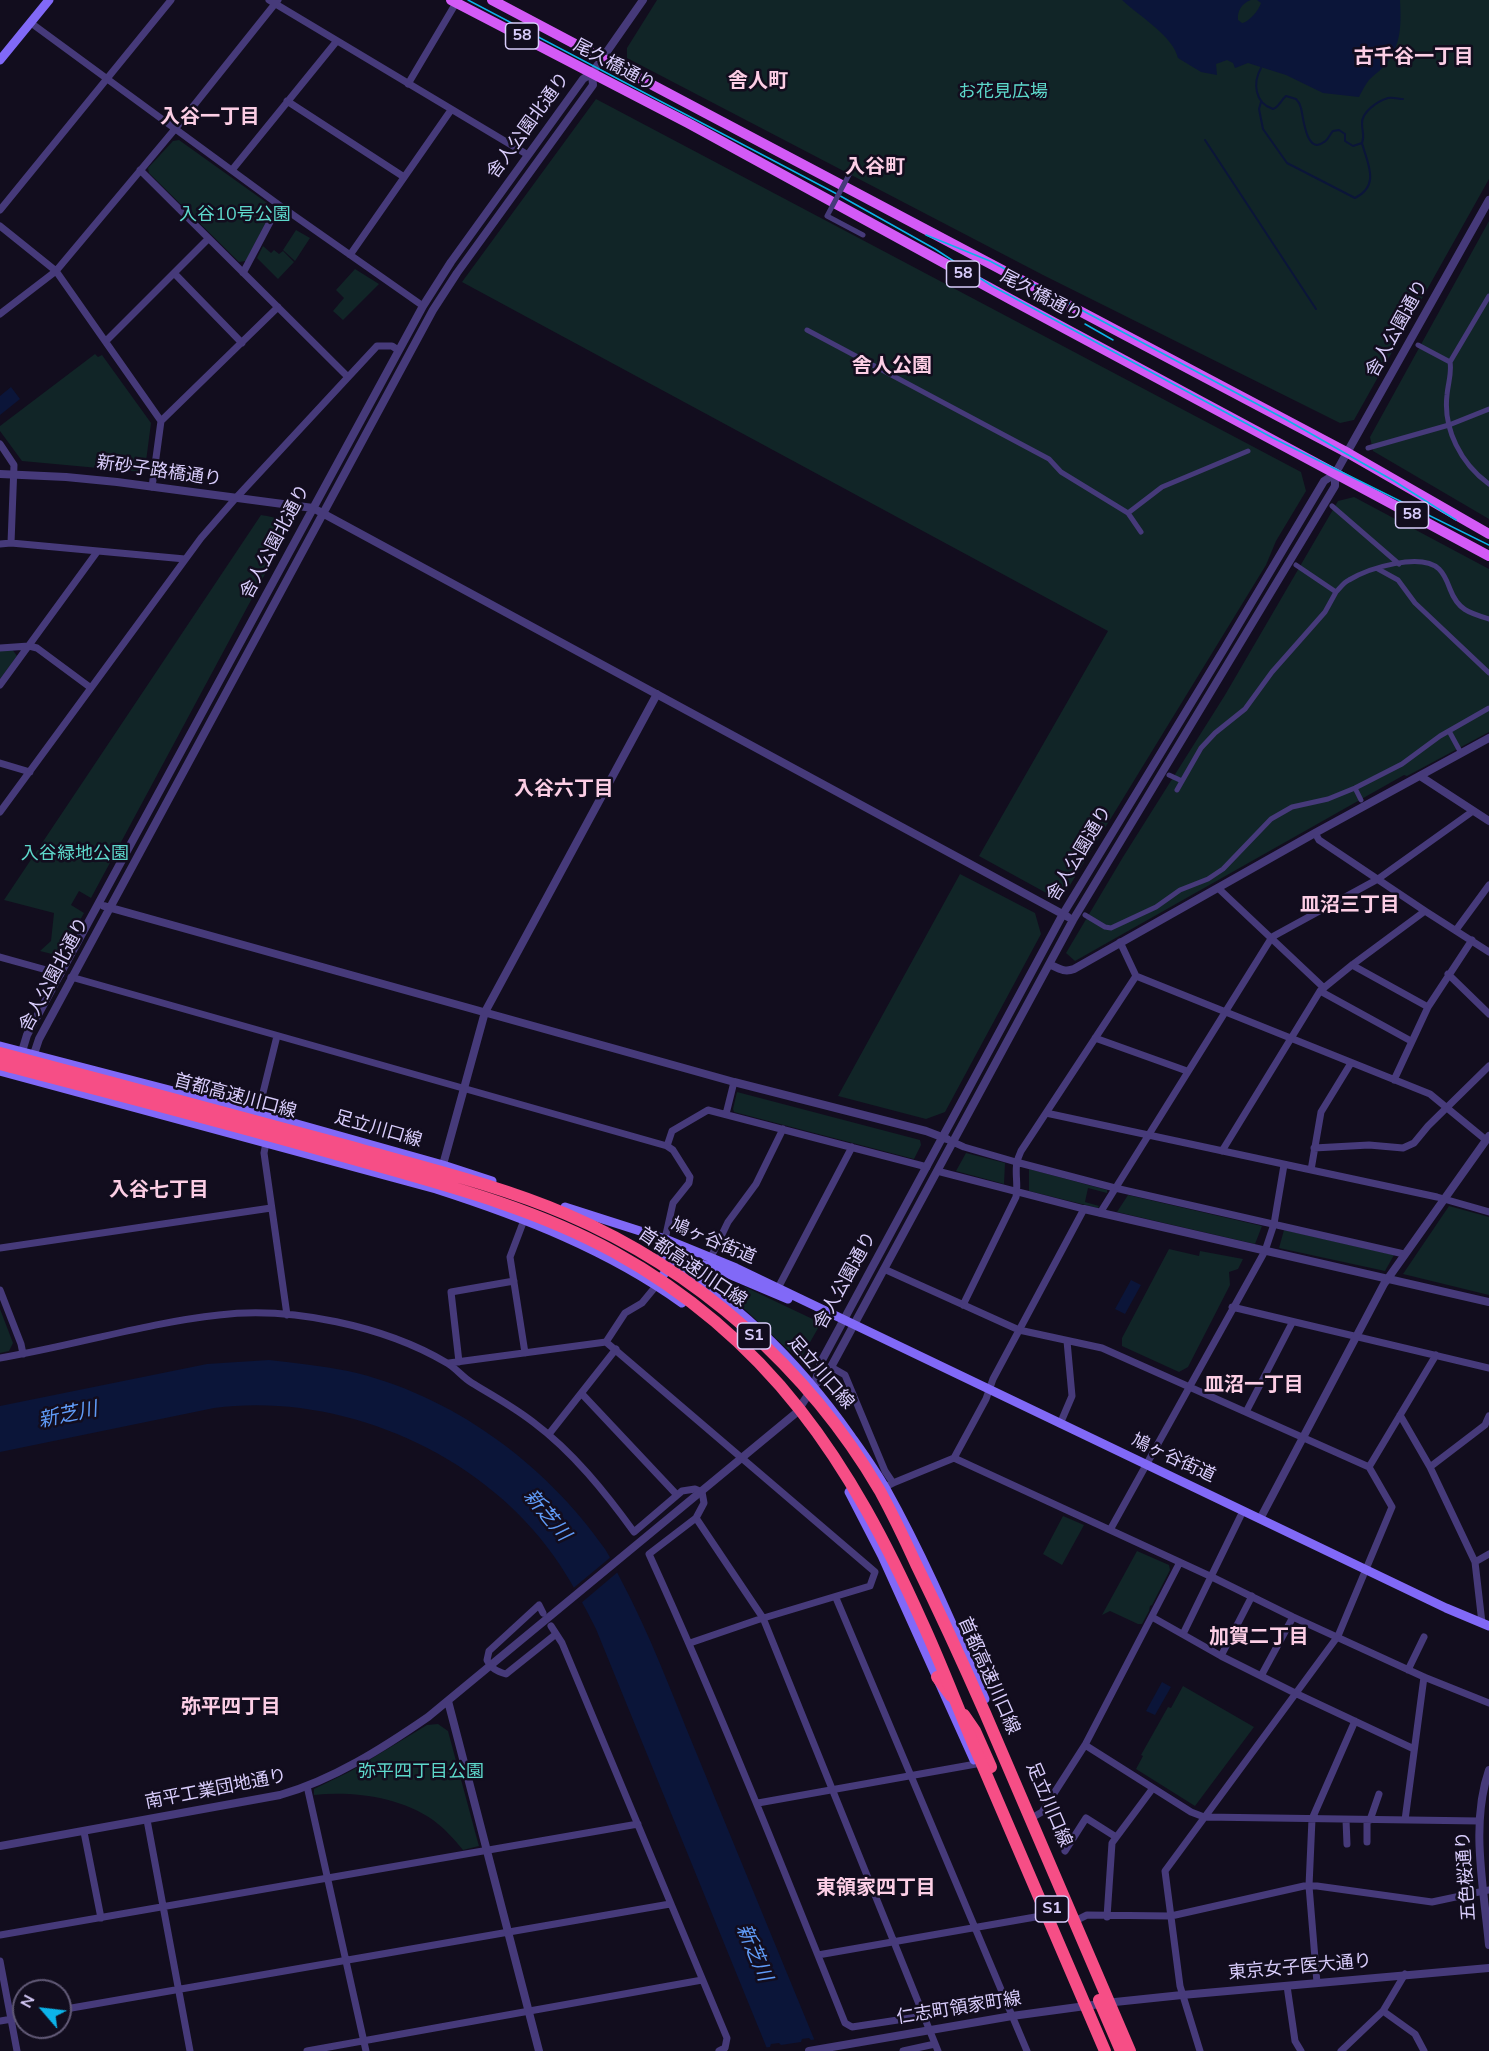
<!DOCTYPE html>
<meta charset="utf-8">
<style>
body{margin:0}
#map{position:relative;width:1489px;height:2051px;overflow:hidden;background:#120d1e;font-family:"Nunito Sans",sans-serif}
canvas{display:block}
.north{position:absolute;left:12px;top:1979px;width:60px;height:60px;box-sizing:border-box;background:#120d1e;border:2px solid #625a77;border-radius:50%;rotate:298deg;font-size:16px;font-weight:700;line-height:24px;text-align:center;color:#d9cdfc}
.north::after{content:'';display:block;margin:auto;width:21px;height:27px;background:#0cb3e9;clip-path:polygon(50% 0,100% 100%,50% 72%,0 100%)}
</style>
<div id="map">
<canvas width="1489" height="2051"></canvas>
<div class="north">N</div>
</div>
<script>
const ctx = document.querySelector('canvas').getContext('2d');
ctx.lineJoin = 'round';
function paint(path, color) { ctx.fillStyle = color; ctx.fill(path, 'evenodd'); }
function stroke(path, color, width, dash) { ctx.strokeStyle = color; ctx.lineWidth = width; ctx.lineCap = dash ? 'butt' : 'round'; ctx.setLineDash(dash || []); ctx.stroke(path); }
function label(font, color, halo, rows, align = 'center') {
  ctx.font = font + ' "Nunito Sans","Noto Sans JP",sans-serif'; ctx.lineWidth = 5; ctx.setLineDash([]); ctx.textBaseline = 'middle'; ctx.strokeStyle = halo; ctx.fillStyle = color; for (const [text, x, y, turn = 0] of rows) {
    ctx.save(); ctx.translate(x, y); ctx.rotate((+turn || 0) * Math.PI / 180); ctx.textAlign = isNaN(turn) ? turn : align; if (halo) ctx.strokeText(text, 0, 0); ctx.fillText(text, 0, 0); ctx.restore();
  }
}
paint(new Path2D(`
 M657,0H1489V179L1354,420L1340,423L1043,275L627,58V48Z
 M596,99L1301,472L1306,491L1276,541L1266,565L1067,890L1050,895L979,856L1108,631L462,282Z
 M179,140L270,205L272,210L246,261L239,262L149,173L148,168L173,141Z
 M1489,221V519L1373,451L1370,437Z
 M296,230L310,238L295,261L283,250Z
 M263,246L271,253L274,250L279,254L283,251L294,262L278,279L257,258Z
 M355,269L379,284L343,320L333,311L344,298L336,290Z
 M95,354L98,357L102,355L151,423L145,469L142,472L22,461L0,431V426Z
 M1354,497L1489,569V732L1407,776L1404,775L1075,961L1066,953L1123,857L1225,695L1338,501Z
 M261,515C274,517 287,519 286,535L91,898L79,891L71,905L84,913L60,956L40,951L51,941L54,913L4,900Z
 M12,649L17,656L0,679V650Z
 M960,874L1035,913L1041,934L945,1112L926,1119L838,1096Z
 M737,1092L920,1140L921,1145L914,1159L734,1112L733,1109Z
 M966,1153L1005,1163L1004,1184L956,1171Z
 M1029,1169L1107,1190V1193L1088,1188L1085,1202L1099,1206L1098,1208L1029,1191Z
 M1128,1195L1262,1226L1255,1244L1117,1212Z
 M1449,1206L1489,1217V1295L1403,1274Z
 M1284,1230L1394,1255L1385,1271L1279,1248Z
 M1169,1249L1199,1256L1200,1251L1243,1259L1238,1269L1229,1272L1230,1285L1188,1367L1179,1372L1122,1346V1338Z
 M745,1287L821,1323L801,1358H797L737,1302Z
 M0,1309L13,1343L9,1351L0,1353Z
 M1063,1516L1084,1525L1062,1565L1043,1554Z
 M1137,1551L1169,1565L1170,1570L1152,1605L1150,1606L1149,1611L1142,1624H1138L1110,1611L1102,1615Z
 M1183,1686L1254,1727L1195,1806L1136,1769L1143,1756L1141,1755L1168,1707L1171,1708Z
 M438,1724L448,1731L477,1839L479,1846L463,1850C454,1839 444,1828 433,1820C400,1797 353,1791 314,1795V1789L351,1771L427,1725Z`), '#112527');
paint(new Path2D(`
 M1122,0H1251C1242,3 1237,11 1238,20L1242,23C1249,22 1259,10 1261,3L1257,0H1400C1401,21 1402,41 1389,60C1384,68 1376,73 1369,80C1365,85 1362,91 1359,97L1323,93L1286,75L1248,63L1235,68L1233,63L1227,60L1216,64L1217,75L1201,72L1178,58C1173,36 1139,16 1122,0Z
 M11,387L20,399L0,415V396Z
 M1131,1280L1141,1285L1125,1314L1115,1309Z
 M269,1360C295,1363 322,1366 348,1371C451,1394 545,1463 605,1549C611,1558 615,1569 620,1578C650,1634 672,1694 696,1752C737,1852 778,1951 819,2051H768L596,1629C585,1607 573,1585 560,1565C488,1455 343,1391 214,1408L0,1452V1406L207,1364Z
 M1162,1682L1171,1687L1155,1715L1146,1711Z`), '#0b1539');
paint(new Path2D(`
 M612,1556L619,1571L580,1604L571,1590Z
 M809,2038L811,2040L817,2039L822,2051H765L763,2048L770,2047L771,2044L779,2043L781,2045L801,2042L802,2039Z`), '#120d1e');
stroke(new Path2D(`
 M1261,68C1253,82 1254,103 1273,109C1279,107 1281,100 1286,96L1296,99C1299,102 1300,104 1301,108C1303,115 1306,156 1324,142C1328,140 1330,134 1333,131L1339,130L1345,134V141L1353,146L1362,143C1365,135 1362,132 1362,124C1361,112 1378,101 1388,98C1393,97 1399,99 1403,99
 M1261,102L1259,109L1263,129L1287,163L1355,198C1381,185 1367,163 1362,143
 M1205,140L1316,309`), '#0b1539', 2);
stroke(new Path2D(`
 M807,330L1049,459L1061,472L1128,513L1141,532
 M1418,345L1450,362C1452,373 1448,383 1447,395C1443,429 1461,464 1489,484
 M1450,362L1489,296
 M1368,448L1449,425L1489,409
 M1332,506L1399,564
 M1128,513L1162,487L1248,451
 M1296,565L1336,592C1340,588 1344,582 1349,580C1369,568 1421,552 1439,569C1445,575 1447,581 1450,589C1458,610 1469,613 1489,619
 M1378,569L1398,580L1415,603L1489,673
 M1449,731L1461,753
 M1169,775L1182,781
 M1355,788L1361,800
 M1177,790L1201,748L1215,733L1245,709L1272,672L1325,612L1336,592
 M1085,915L1105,927L1111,928L1156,907L1180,890L1208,879L1223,869L1271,819L1292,807L1328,799L1355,788L1402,764L1440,736L1489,708`), '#463a7a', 5);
stroke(new Path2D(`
 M269,0L528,155
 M31,23L279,205L423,306
 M408,84L456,3
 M287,101L404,177
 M140,170L348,377
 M232,170L336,42
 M0,210L171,0
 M0,226L56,271L161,421L152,487
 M350,255L451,110
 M174,273L242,343
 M243,273L279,205
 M0,314L56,271L175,129L278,0
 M106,341L208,239
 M161,421L278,307
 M0,444L14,465L11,543
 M0,544L11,543L185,559
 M0,648L29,646L37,648L91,688
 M0,685L97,552
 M0,763L30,772
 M0,812L201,538L235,499L377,346H392L398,350
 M1315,833L1319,840L1425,911
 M1218,888L1324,988
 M1456,930L1489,885
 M1120,942L1136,976L1430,1094L1486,1140
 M0,957L61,974
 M1352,965L1428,1007
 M1448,974L1489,1014
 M71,977L667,1146L673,1150L690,1177L689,1183L673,1203L665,1239
 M1320,991L1411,1041
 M1095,1038L1187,1071
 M1394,1080L1428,1007L1472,940
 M258,1113L277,1036
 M1046,1113L1437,1197L1489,1212
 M726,1114L734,1082
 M953,1142L964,1147L1016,1162L1115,1188L1404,1254
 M266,1143L264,1153L287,1315
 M667,1146L672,1131L708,1110L927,1167
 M1314,1148L1369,1145L1403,1148L1414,1143L1428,1126L1489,1066
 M1222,1151L1320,991L1352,965L1425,911L1489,952
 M1311,1170L1321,1112L1351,1063
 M1100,1213L1272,937L1378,879L1473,811
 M524,1220L510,1257L525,1353
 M0,1248L271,1208
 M711,1257L728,1222L756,1184L783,1129
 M884,1269L1019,1330L1102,1348L1369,1467
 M778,1288L852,1147
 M0,1290L21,1344L23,1354
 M963,1305L1016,1197C1019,1179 1012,1169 1021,1151L1136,976
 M1232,1307L1489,1368
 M606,1342L625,1313L642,1303L656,1286
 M0,1358C73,1346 145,1323 219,1315C290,1306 385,1326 447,1363C456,1368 462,1377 472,1383C492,1395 514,1407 533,1422C573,1452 605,1492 634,1532L682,1491L695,1489L702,1492L704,1503L696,1518L649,1554C719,1708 782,1865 845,2023L852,2027L924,2016
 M459,1362L451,1292L514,1281
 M449,1363L606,1342L875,1572L870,1586L757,1620L690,1643
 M831,1367L845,1375L885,1471L893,1483L889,1485
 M582,1394L677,1495
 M1246,1412L1292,1323
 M1400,1415L1430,1467L1475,1562L1482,1623
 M1060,1424L1072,1396L1067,1341
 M549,1434L616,1349
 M954,1458L1212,1577L1293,1617L1424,1677L1489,1703
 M1430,1467L1485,1425L1489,1416
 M893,1483L954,1458L986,1399L993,1379L1084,1209L937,1171
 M696,1518L763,1618L938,2051
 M1110,1530L1265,1251L1274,1224L1284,1165
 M1475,1562L1489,1554
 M836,1598L1027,2051
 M543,1613L539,1605L489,1651L487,1660C492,1669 496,1671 506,1674L556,1634
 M1152,1617L1221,1656L1295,1693L1414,1749
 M551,1626L562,1643L727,2038L725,2048L719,2051
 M1183,1634L1243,1511
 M1221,1656L1252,1596
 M1408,1670L1424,1637
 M1261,1676L1293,1617
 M1085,1745L1191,1812L1204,1817L1479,1821
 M307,1786L366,2051
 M758,1803L976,1764
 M1035,1816L1042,1812L1085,1745L1180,1562
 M147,1820L190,2051
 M1346,1820L1347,1844
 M1370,1820L1379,1794
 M1405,1820L1424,1677
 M84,1832L101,1918
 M1367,1842V1820
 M1065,1851L1086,1818L1116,1837
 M1107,1917L1112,1843L1153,1788
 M1079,1919L1087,1915L1171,1916L1304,1886H1317L1432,1902L1489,1890
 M0,1935L638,1824
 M818,1955L1041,1916
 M0,1961L17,2051
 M1317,1983L1309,1886L1312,1819L1355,1721
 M1287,1986L1295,2041L1301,2051
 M60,2010L670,1904
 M1383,2011L1415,2034L1424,2051
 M0,2021L24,2017
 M307,2051L702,1980
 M903,2051L935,2044
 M1200,2051L1180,1986L1165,1871L1338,1636L1392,1507L1369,1467L1436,1355
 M1341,2051L1383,2011L1405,1974`), '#463a7a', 7);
stroke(new Path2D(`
 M0,474L66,477L117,482L313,508L1068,917
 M1420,776L1489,821
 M104,906L734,1082L926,1131L947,1139
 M1049,964C1058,968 1064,973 1074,969L1315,833L1489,738
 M20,1058L27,1035L423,306L451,262L583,79L592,73L643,0
 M32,1060L39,1039L433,310L457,273L593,85L592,73
 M441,1172L485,1012L657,694
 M1084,1209L1489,1302
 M815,1383L821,1362L1063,914L1224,649L1324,481L1335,474L1489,200
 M1260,1519L1384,1284L1489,1136
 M448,1701L539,2051
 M1489,1770C1470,1824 1484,1889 1489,1945
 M0,1846L280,1795C333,1780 383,1748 428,1717L796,1413L814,1386L831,1367L1073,920L1335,486V474
 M809,2051L1012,2016L1115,2002L1182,1995L1489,1968`), '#463a7a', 8);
stroke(new Path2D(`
 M0,60L49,0
 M0,1046L258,1113L443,1165L492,1181
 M0,1071L436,1189C523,1217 608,1250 682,1303
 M565,1207L665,1239L736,1268L1446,1608L1489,1626
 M660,1258C738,1300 800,1364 851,1436C863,1453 876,1471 886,1489C924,1557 954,1628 985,1699
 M656,1285C664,1275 671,1260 685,1259L717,1269L788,1299
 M849,1492L882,1556L974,1760`), '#8169f7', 9);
stroke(new Path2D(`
 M451,0L688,123L1010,299L1489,556
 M492,0L1348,453L1489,534`), '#d35af6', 10);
stroke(new Path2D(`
 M937,1677L951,1696
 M964,1715L975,1731L991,1767`), '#f64e86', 12);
stroke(new Path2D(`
 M468,0L835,193L935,249L992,286L1273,438L1489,545
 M926,235L990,261L1285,419L1394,481L1456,520
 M1085,324L1113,340`), '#0cb3e9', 1.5);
stroke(new Path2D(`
 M851,171L827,216L863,235`), '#463a7a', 5);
stroke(new Path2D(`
 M0,1053C116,1084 232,1114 348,1146C421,1167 496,1184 566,1214C697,1270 808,1368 880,1491C893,1515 905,1540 916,1564C940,1613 963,1663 985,1713C1034,1825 1081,1938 1130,2051
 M0,1064C119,1095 239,1126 357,1160C445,1185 534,1208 614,1252C770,1338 851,1463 922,1622C941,1663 957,1706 975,1748C1018,1849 1061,1950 1105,2051
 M1099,2000L1121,2051`), '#f64e86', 12);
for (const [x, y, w] of [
 [522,36,33],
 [963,274,33],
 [1412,515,33],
 [754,1336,33],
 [1052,1909,33]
]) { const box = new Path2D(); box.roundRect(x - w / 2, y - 13, w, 26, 4.5); ctx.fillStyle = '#120d1e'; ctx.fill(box); stroke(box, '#d9cdfc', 1.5); }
label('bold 16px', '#d9cdfc', null, [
 ["58",522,36],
 ["58",963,274],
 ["58",1412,515],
 ["S1",754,1336],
 ["S1",1052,1909]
]);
label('18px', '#d9cdfc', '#120d1e', [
 ["尾久橋通り",614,66,28],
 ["舎人公園北通り",529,126,-54],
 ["尾久橋通り",1041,297,28],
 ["舎人公園通り",1398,329,-61],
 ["新砂子路橋通り",159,472,8],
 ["舎人公園北通り",276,542,-62],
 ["舎人公園通り",1080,854,-59],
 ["舎人公園北通り",55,975,-62],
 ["首都高速川口線",235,1097,15],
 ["足立川口線",378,1130,16],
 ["鳩ヶ谷街道",713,1242,23],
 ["首都高速川口線",692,1268,34],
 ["舎人公園通り",846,1281,-61],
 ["足立川口線",820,1373,49],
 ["鳩ヶ谷街道",1173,1459,25],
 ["首都高速川口線",988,1676,66],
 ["南平工業団地通り",216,1790,-11],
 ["足立川口線",1048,1805,67],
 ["五色桜通り",1467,1876,-94],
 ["東京女子医大通り",1300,1968,-5],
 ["仁志町領家町線",959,2009,-9]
]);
label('18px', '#5dd8cb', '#120d1e', [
 ["お花見広場",1003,93],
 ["入谷10号公園",235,216],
 ["入谷緑地公園",75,855],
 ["弥平四丁目公園",421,1773]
]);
label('bold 20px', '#fccee5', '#120d1e', [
 ["古千谷一丁目",1414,58],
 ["舎人町",758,82],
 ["入谷一丁目",210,118],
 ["入谷町",875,168],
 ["舎人公園",892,367],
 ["入谷六丁目",564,790],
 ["皿沼三丁目",1350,906],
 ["入谷七丁目",159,1191],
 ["皿沼一丁目",1254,1386],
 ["加賀二丁目",1259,1638],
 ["弥平四丁目",231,1708],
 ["東領家四丁目",876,1889]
]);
label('italic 20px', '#609bf7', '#120d1e', [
 ["新芝川",68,1416,-12],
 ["新芝川",546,1516,50],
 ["新芝川",753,1953,67]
]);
</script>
